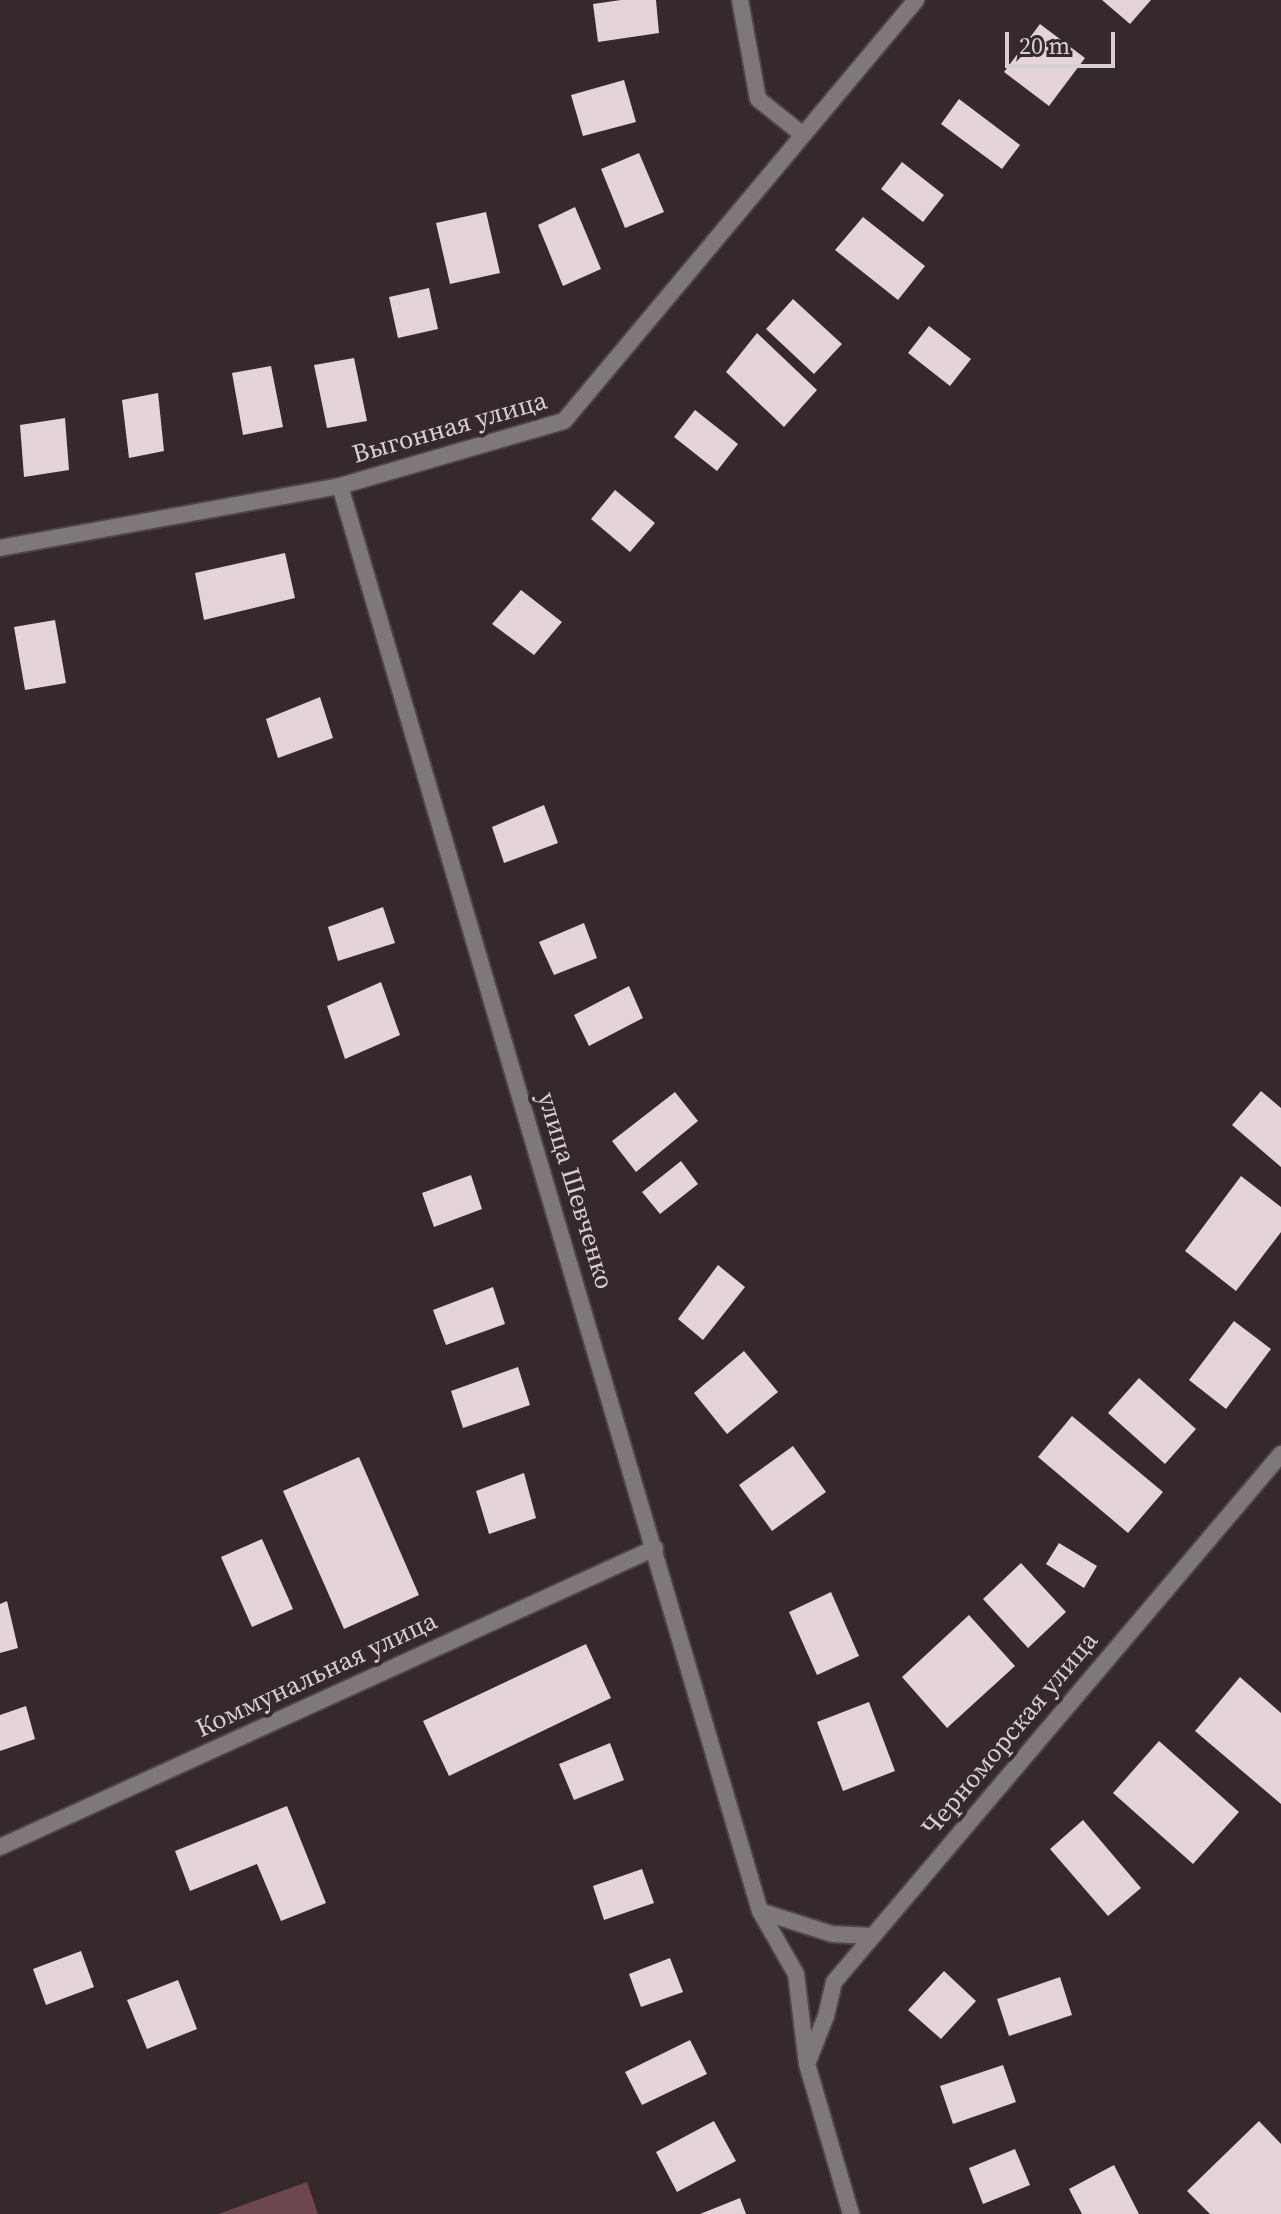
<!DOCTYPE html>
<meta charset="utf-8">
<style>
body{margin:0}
#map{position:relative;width:1281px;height:2214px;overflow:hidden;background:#35292b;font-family:"Source Serif 4",serif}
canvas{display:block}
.scale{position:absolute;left:1005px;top:32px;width:110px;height:36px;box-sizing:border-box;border:4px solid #d7cfd1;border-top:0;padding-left:10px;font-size:24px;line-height:28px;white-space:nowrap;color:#d7cfd1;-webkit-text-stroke:6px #35292b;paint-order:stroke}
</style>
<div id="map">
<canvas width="1281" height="2214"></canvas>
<div class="scale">20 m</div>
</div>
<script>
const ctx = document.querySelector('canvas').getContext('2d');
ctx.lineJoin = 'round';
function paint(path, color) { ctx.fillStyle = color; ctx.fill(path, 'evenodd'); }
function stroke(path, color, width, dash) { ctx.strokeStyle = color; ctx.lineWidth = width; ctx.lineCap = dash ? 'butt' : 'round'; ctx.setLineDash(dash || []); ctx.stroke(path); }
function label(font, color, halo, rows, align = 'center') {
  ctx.font = font + ' "Source Serif 4",serif'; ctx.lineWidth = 8; ctx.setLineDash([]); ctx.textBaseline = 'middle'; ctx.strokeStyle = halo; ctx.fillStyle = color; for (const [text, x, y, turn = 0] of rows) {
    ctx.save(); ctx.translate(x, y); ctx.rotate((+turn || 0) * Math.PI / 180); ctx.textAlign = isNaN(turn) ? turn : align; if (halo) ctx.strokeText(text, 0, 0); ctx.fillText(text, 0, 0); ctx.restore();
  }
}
paint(new Path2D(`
 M307,2182L318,2214H218Z`), '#6d464e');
paint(new Path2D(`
 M621,0H656L659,33L598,42L593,4Z
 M1102,0H1151L1130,24Z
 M1040,24L1085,58L1049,106L1004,72Z
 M624,80L636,122L583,136L571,95Z
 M959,99L1020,145L1002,169L941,124Z
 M639,153L664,212L625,228L601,169Z
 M902,162L944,195L923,222L881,189Z
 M575,207L601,269L563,286L538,225Z
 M486,212L500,273L450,284L436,223Z
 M863,217L925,266L898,300L835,250Z
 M429,288L438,329L398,338L389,297Z
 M793,299L842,344L814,374L766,329Z
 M929,326L971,359L950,386L908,353Z
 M757,333L817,390L784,427L726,372Z
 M354,358L367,421L327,428L314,365Z
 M271,366L283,427L243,435L232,373Z
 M158,393L164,451L129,458L122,400Z
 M695,410L738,444L717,471L674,437Z
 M65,418L69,470L24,477L20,425Z
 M615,490L655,523L630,552L591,519Z
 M285,553L295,598L204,620L195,573Z
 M521,590L562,622L534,655L492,624Z
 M55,620L66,683L25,690L14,627Z
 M320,697L333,738L278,758L266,719Z
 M544,805L558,843L504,863L492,827Z
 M383,907L395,943L338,961L328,927Z
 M584,923L597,958L554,975L539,942Z
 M381,982L400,1035L345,1059L327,1006Z
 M629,986L643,1018L589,1046L574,1015Z
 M1261,1091L1281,1108V1167L1232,1125Z
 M675,1092L698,1121L636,1172L612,1141Z
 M681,1161L698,1184L660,1214L642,1192Z
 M471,1175L482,1209L434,1227L422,1193Z
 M1241,1176L1281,1207V1232L1236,1291L1185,1251Z
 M718,1265L745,1287L703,1340L678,1319Z
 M493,1287L505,1324L446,1345L433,1310Z
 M1234,1321L1271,1349L1226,1409L1189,1380Z
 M744,1351L778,1392L727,1434L694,1393Z
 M518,1367L530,1405L463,1428L451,1391Z
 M1139,1378L1196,1429L1165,1464L1108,1413Z
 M1072,1416L1163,1492L1128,1533L1038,1457Z
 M793,1446L826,1492L772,1531L739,1485Z
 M359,1457L419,1595L344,1629L283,1491Z
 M524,1473L536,1518L489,1534L476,1491Z
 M262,1539L293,1609L252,1627L221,1557Z
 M1059,1543L1097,1566L1084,1588L1046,1564Z
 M1021,1563L1066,1612L1028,1648L983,1599Z
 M831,1592L859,1656L817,1675L789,1612Z
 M7,1601L18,1648L0,1653V1604Z
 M969,1615L1015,1666L947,1728L902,1677Z
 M586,1644L611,1698L449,1776L423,1721Z
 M1240,1677L1281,1713V1804L1195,1731Z
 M869,1702L895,1771L843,1791L817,1722Z
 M26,1706L35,1739L0,1751V1715Z
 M1159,1741L1239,1812L1193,1864L1113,1793Z
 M610,1743L624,1780L574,1800L559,1764Z
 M287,1806L326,1903L281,1921L257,1864L190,1891L175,1851Z
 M1083,1820L1141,1888L1108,1916L1050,1849Z
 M642,1869L654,1903L604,1920L593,1886Z
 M81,1951L94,1987L46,2005L33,1969Z
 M670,1958L683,1992L641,2007L629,1974Z
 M944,1971L976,2001L941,2039L908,2010Z
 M1060,1977L1072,2015L1009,2036L997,1999Z
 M178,1980L197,2029L147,2049L127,2000Z
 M690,2040L707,2074L642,2105L625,2072Z
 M1003,2065L1016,2102L953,2124L940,2086Z
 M714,2121L736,2161L677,2192L656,2152Z
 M1259,2121L1281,2144V2214H1210L1187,2191Z
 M1015,2149L1030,2185L983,2204L969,2168Z
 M1114,2165L1139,2214H1082L1069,2189Z
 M740,2198L746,2214H700Z`), '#e4d4d7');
const street = new Path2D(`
 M740,0L758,99L803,135
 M340,486L760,1911L832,1934L872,1936
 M0,548L340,486L564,421L916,0
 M0,1847L655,1548
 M760,1911L796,1974L807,2064L851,2214
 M807,2064L826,2016L834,1982L1281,1454`);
stroke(street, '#4f4446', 20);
stroke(street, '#7f7879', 16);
label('26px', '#d7cfd1', '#35292b', [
 ["Выгонная улица",450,429,-16],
 ["улица Шевченко",574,1191,73],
 ["Коммунальная улица",317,1676,-25],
 ["Черноморская улица",1011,1735,-50]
]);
</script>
